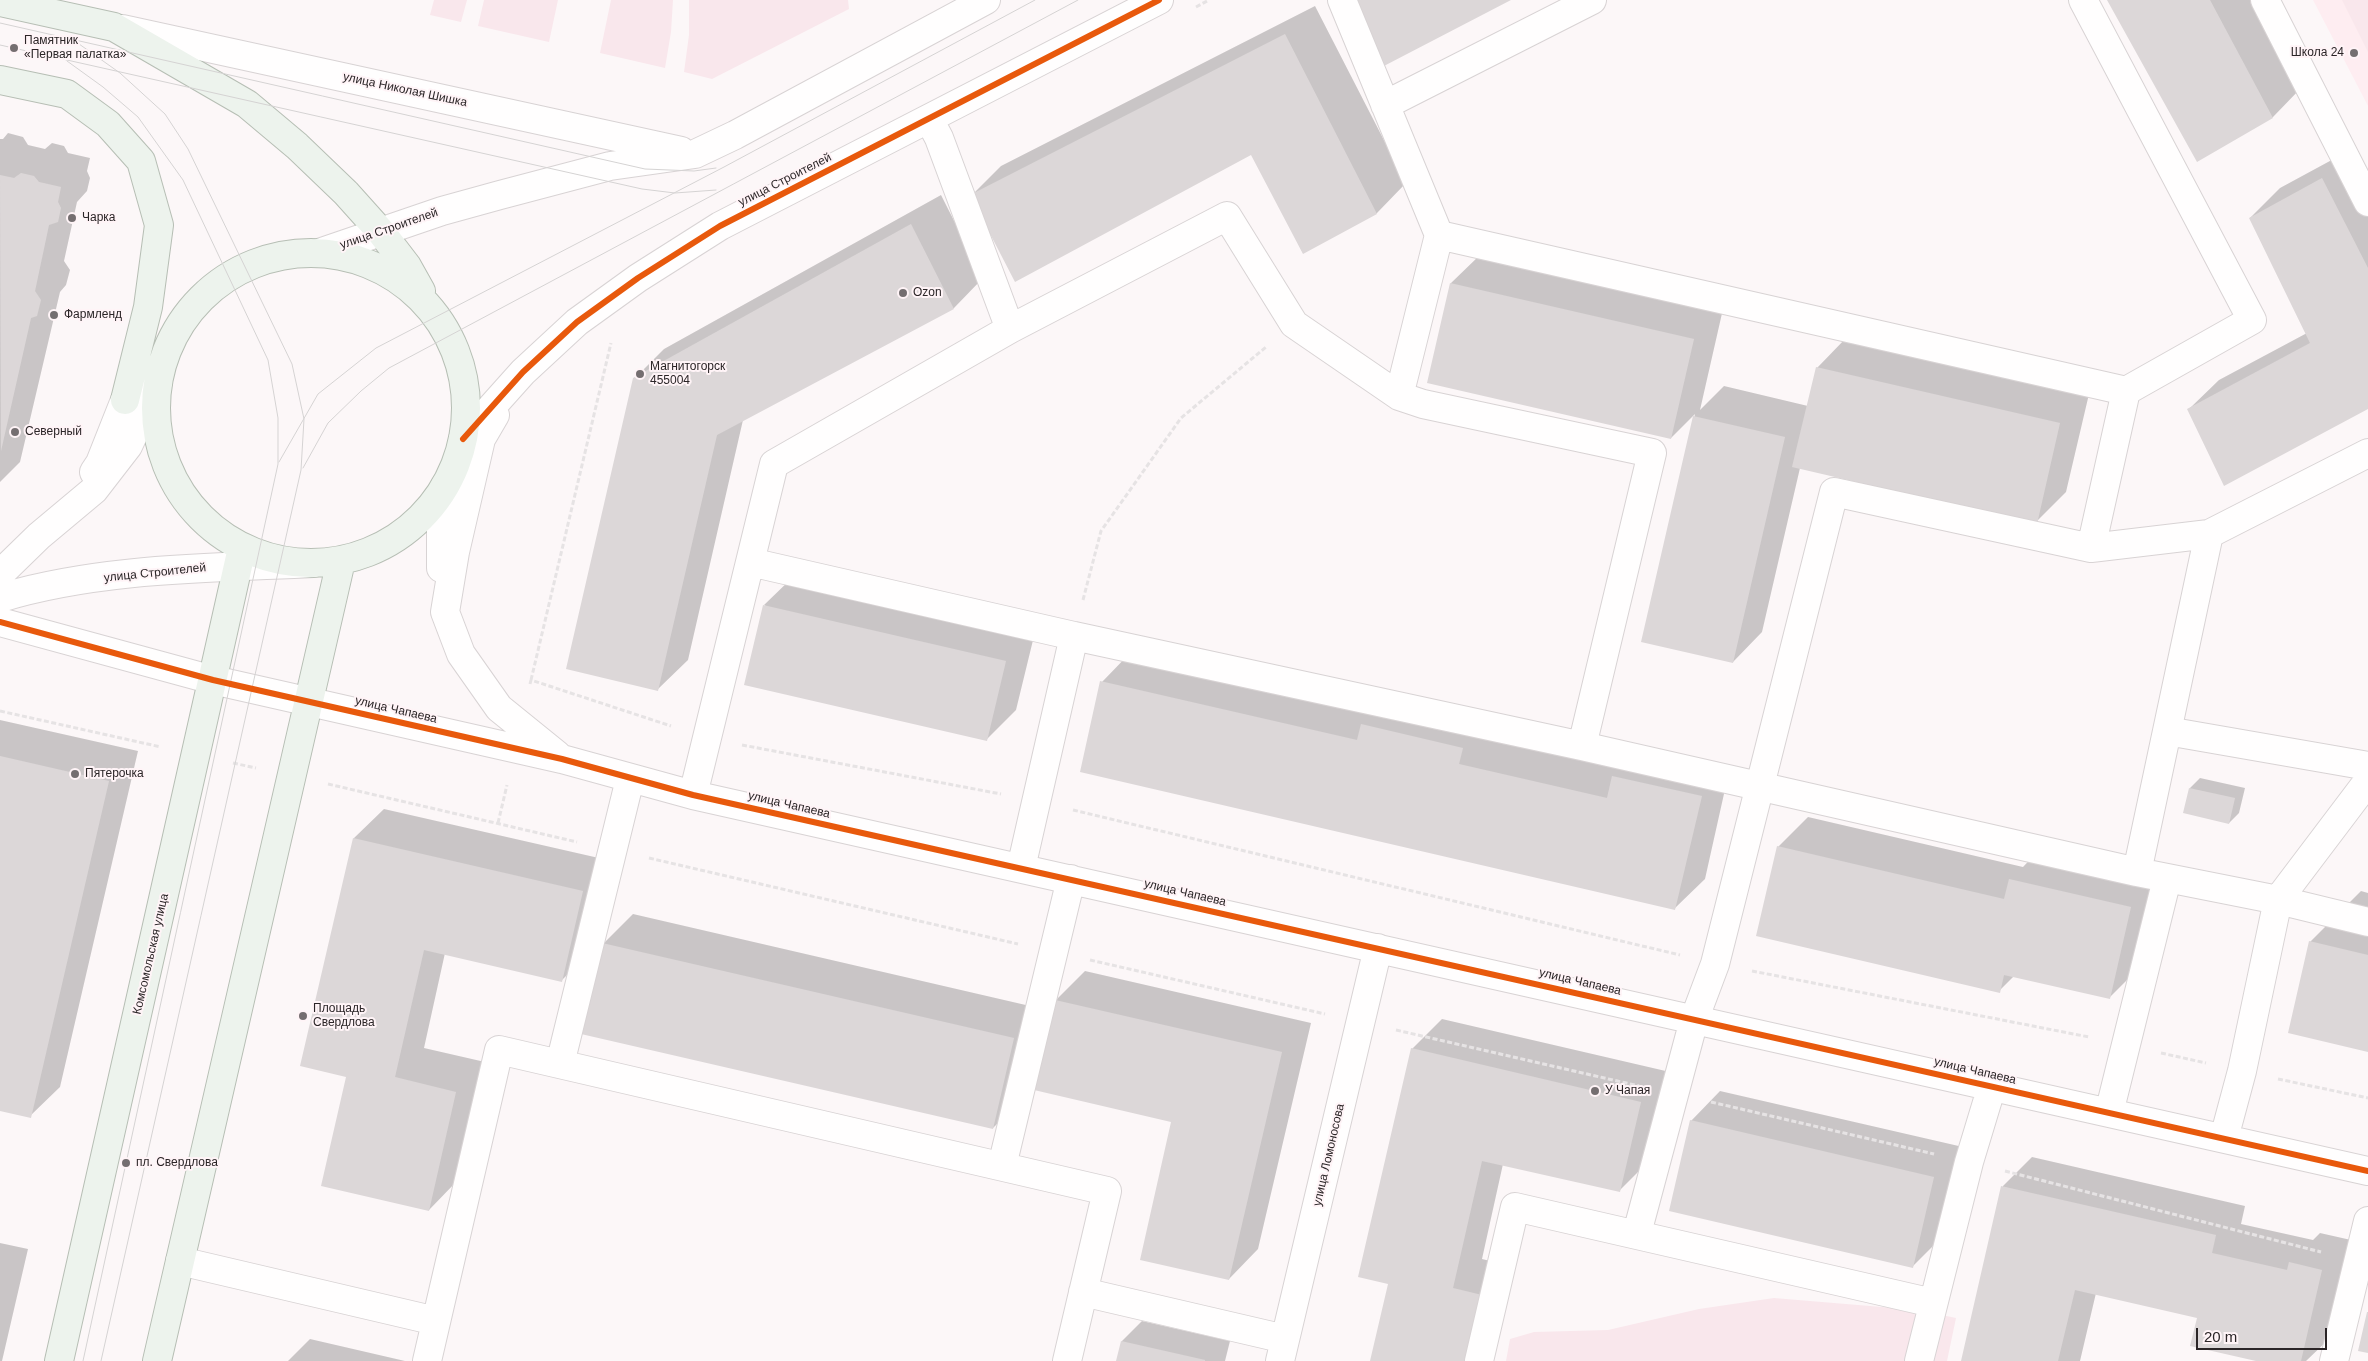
<!DOCTYPE html>
<meta charset="utf-8">
<style>
body{margin:0}
#map{position:relative;width:2368px;height:1361px;overflow:hidden;background:#fcf7f8;font-family:Arial,sans-serif}
canvas{display:block}
.scale{position:absolute;left:2196px;top:1328px;width:131px;height:22px;box-sizing:border-box;border:2px solid #2b2527;border-top:0;padding-left:6px;font-size:15px;line-height:18px;white-space:nowrap;color:#2b2527;-webkit-text-stroke:4px #fff4f7;paint-order:stroke}
</style>
<div id="map">
<canvas width="2368" height="1361"></canvas>
<div class="scale">20 m</div>
</div>
<script>
const ctx = document.querySelector('canvas').getContext('2d');
ctx.lineJoin = 'round';
function paint(path, color) { ctx.fillStyle = color; ctx.fill(path, 'evenodd'); }
function stroke(path, color, width, dash) { ctx.strokeStyle = color; ctx.lineWidth = width; ctx.lineCap = dash ? 'butt' : 'round'; ctx.setLineDash(dash || []); ctx.stroke(path); }
function label(font, color, halo, rows, align = 'center') {
  ctx.font = font + ' Arial,sans-serif'; ctx.lineWidth = 4; ctx.setLineDash([]); ctx.textBaseline = 'middle'; ctx.strokeStyle = halo; ctx.fillStyle = color; for (const [text, x, y, turn = 0] of rows) {
    ctx.save(); ctx.translate(x, y); ctx.rotate((+turn || 0) * Math.PI / 180); ctx.textAlign = isNaN(turn) ? turn : align; if (halo) ctx.strokeText(text, 0, 0); ctx.fillText(text, 0, 0); ctx.restore();
  }
}
paint(new Path2D(`
 M2313,0H2368V106Z`), '#feedf1');
paint(new Path2D(`
 M434,0H467L461,22L430,15Z
 M484,0H558L549,42L478,26Z
 M611,0H673L671,32L665,68L600,53Z
 M689,0H848L849,9L712,79L684,72L689,35Z
 M2343,0H2368V52L2342,0Z
 M1774,1298L1918,1310L1956,1318L1947,1361H1506L1510,1339L1534,1332L1608,1330L1699,1309Z`), '#f9e7ec');
paint(new Path2D(`
 M2108,0H2256L2302,87L2273,117L2198,160Z
 M1315,6L1406,183L1377,213L1303,253L1252,153L972,195L1001,166Z
 M8,133L23,137L28,145L45,149L52,143L64,146L68,153L90,158L87,171L90,178L87,191L77,202L64,261L70,270L66,285L60,292L20,462L0,482V139H3Z
 M2352,149L2368,180V408L2189,409L2219,380L2307,333L2250,218L2280,188Z
 M941,195L983,278L954,308L743,420L688,660L658,689L634,379L664,349Z
 M1481,254L1723,309L1700,410L1724,386L1808,406L1817,368L1846,338L2089,394L2066,492L2036,522L1800,468L1762,632L1733,662L1642,641L1695,414L1671,438L1428,382L1451,283Z
 M794,576L1035,632L1016,710L987,739L764,605Z
 M1131,652L1730,767L1705,879L1675,908L1102,682Z
 M0,720L138,751L60,1087L30,1116L0,1109Z
 M2200,778L2245,788L2239,813L2229,823L2185,812L2190,788Z
 M384,809L612,861L591,951L562,980L445,953L424,1048L485,1062L458,1180L429,1210L348,1076L354,838Z
 M1808,817L2023,867L2039,850L2160,878L2139,968L2109,998L2014,976L1999,991L1778,847Z
 M2361,891L2368,893V1051L2310,942Z
 M633,914L1043,1009L1023,1098L993,1128L603,944Z
 M1085,971L1311,1023L1258,1249L1229,1279L1173,1121L1056,1000Z
 M1442,1019L1670,1072L1649,1161L1619,1191L1503,1164L1482,1259L1511,1266L1489,1361H1371L1389,1283L1412,1049Z
 M1720,1091L1963,1147L1942,1237L1913,1266L1691,1121Z
 M2032,1157L2245,1206L2241,1224L2313,1240L2320,1233L2351,1240L2328,1340L2306,1361H2261L2198,1317L2096,1293L2080,1361H1962L2003,1186Z
 M0,1243L28,1249L2,1361H0Z
 M1142,1321L1230,1341L1225,1361H1118L1122,1341Z
 M310,1339L405,1361H288Z`), '#0003');
paint(new Path2D(`
 M1350,0H1511L1382,67Z
 M2107,0H2210L2273,118L2197,162Z
 M1285,34L1377,214L1303,254L1251,155L1015,282L970,195Z
 M21,173L34,176L39,182L61,187L58,202L61,208L58,222L49,225L35,291L41,300L37,316L31,318L1,451L0,175L14,178Z
 M2322,178L2368,268V409L2224,486L2187,409L2310,343L2249,218Z
 M911,224L954,309L717,435L658,691L566,669L633,378Z
 M1450,283L1694,339L1671,439L1427,383Z
 M1816,367L2060,423L2037,524L1792,467Z
 M1693,416L1785,437L1733,663L1641,642Z
 M763,605L1006,661L987,741L744,685Z
 M1100,681L1357,740L1361,724L1463,748L1459,764L1607,798L1612,776L1702,796L1675,910L1080,772Z
 M0,756L109,781L31,1118L0,1111Z
 M2189,788L2235,798L2229,824L2183,813Z
 M353,838L583,891L562,982L424,950L395,1077L456,1092L429,1211L321,1186L346,1077L300,1066Z
 M1777,846L2004,899L2009,879L2131,907L2110,999L2004,975L2000,993L1756,936Z
 M2309,941L2368,955V1052L2288,1033Z
 M602,943L1014,1038L993,1129L581,1034Z
 M1055,1000L1282,1052L1229,1280L1140,1260L1171,1122L1034,1090Z
 M1411,1048L1641,1102L1620,1192L1482,1161L1453,1288L1482,1295L1467,1361H1370L1388,1284L1358,1277Z
 M1690,1120L1934,1177L1913,1268L1669,1211Z
 M2001,1186L2216,1235L2212,1253L2287,1270L2289,1262L2322,1270L2301,1361H2256L2190,1346L2197,1318L2075,1290L2058,1361H1961Z
 M2367,1312H2368V1353L2358,1351Z
 M1121,1341L1205,1360V1361H1116Z`), '#dcd7d8');
const minor = new Path2D(`
 M2265,0L2368,202
 M122,29L681,151
 M1385,105L1592,0
 M929,119L939,138L1010,329
 M1439,235L2126,391
 M319,253L442,211L500,195L610,166L695,154L735,135L986,0
 M1399,396L1423,404L1652,453L1582,746
 M495,415L481,439L455,552L445,612L461,654L499,708L557,755
 M463,439L523,372L577,322L638,278L720,226L1159,0
 M94,472L100,463L125,400
 M2091,548L2209,534
 M750,562L1074,636
 M441,568V525L445,486
 M0,574L39,536L94,490L128,446L158,382
 M0,598C98,568 211,568 313,563
 M0,622L213,680L562,759L693,795L2368,1171
 M2167,731L2368,766
 M693,795L774,464L1010,329L1227,216L1294,324L1399,396L1439,235L1342,0
 M1021,868L1074,636L1582,746L2137,872L2278,900L2368,922
 M2137,872L2209,534L2368,453
 M560,1064L630,779
 M2109,1113L2167,879
 M2224,1138L2242,1071L2278,900L2368,781
 M1002,1166L1071,879
 M1637,1233L1694,1020L1715,964L1834,492L2091,548L2126,391L2252,320L2083,0
 M180,1261L436,1321
 M1083,1292L1285,1339
 M427,1361L499,1050L1107,1191L1067,1361
 M1280,1361L1378,948
 M1479,1361L1515,1207L1933,1303
 M1919,1361L1969,1162L1992,1086
 M2334,1361L2368,1221`);
const major = new Path2D(`
 M0,2L114,27L247,104L297,146L346,193L381,232L407,266L421,291
 M0,80L67,94L108,124L141,161L159,225L148,307L125,400
 M156 408a155 155 0 1 1 310 0a155 155 0 1 1-310 0Z
 M59,1361L242,548
 M157,1361L341,561`);
stroke(minor, '#d8d3d4', 30);
stroke(major, '#b6beb4', 30);
stroke(new Path2D(`
 M1196,7L1209,0
 M1083,600L1101,531L1181,418L1266,347
 M531,680L611,343
 M530,684L531,680L671,726
 M0,711L161,747
 M742,745L1001,794
 M233,763L256,768
 M328,784L577,842
 M1073,810L1680,955
 M498,823L507,785
 M649,858L1018,944
 M1090,960L1325,1014
 M1752,971L2089,1037
 M1396,1030L1639,1086
 M2161,1053L2206,1063
 M2278,1079L2368,1098
 M1711,1102L1934,1154
 M2005,1171L2321,1252`), '#e6e3e4', 3, [5, 2.5]);
stroke(minor, '#fffefe', 28);
stroke(major, '#edf3ed', 28);
stroke(new Path2D(`
 M0,23L645,169L694,171L716,168
 M72,39L120,73L165,114L188,149L292,364L304,419L301,470L101,1361
 M0,45L642,189L675,193L716,190
 M67,61L103,87L138,117L183,180L268,360L278,418V464L83,1361
 M279,462L318,394L376,348L724,167L1035,0
 M303,468L328,423L361,391L389,368L1078,0`), '#d5d3d3', 1);
stroke(new Path2D(`
 M463,439L523,372L577,322L638,278L720,226L1159,0
 M0,622L213,680L562,759L693,795L2368,1171`), '#e8590c', 6);
for (const [x, y, r, color] of [
 [14,48,5,"#746e70"],
 [2354,53,5,"#746e70"],
 [72,218,5,"#746e70"],
 [903,293,5,"#746e70"],
 [54,315,5,"#746e70"],
 [640,374,5,"#746e70"],
 [15,432,5,"#746e70"],
 [75,774,5,"#746e70"],
 [303,1016,5,"#746e70"],
 [1595,1091,5,"#746e70"],
 [126,1163,5,"#746e70"]
]) { const dot = new Path2D(); dot.arc(x, y, r, 0, 2 * Math.PI); ctx.fillStyle = color; ctx.fill(dot); stroke(dot, '#fff4f7', 2); }
label('12px', '#2b2527', '#fff4f7', [
 ["Памятник",24,41],
 ["«Первая палатка»",24,55],
 ["Школа 24",2344,53,"right"],
 ["Чарка",82,218],
 ["Ozon",913,293],
 ["Фармленд",64,315],
 ["Магнитогорск",650,367],
 ["455004",650,381],
 ["Северный",25,432],
 ["Пятерочка",85,774],
 ["Площадь",313,1009],
 ["Свердлова",313,1023],
 ["У Чапая",1605,1091],
 ["пл. Свердлова",136,1163]
], 'left');
label('12px', '#2b2527', '#fff4f7', [
 ["улица Николая Шишка",405,90,12],
 ["улица Строителей",785,180,-27],
 ["улица Строителей",389,229,-19],
 ["улица Строителей",155,573,-6],
 ["улица Чапаева",396,710,13],
 ["улица Чапаева",789,805,13],
 ["улица Чапаева",1185,893,13],
 ["Комсомольская улица",151,954,-77],
 ["улица Чапаева",1580,982,13],
 ["улица Чапаева",1975,1071,13],
 ["улица Ломоносова",1329,1155,-77]
]);
</script>
